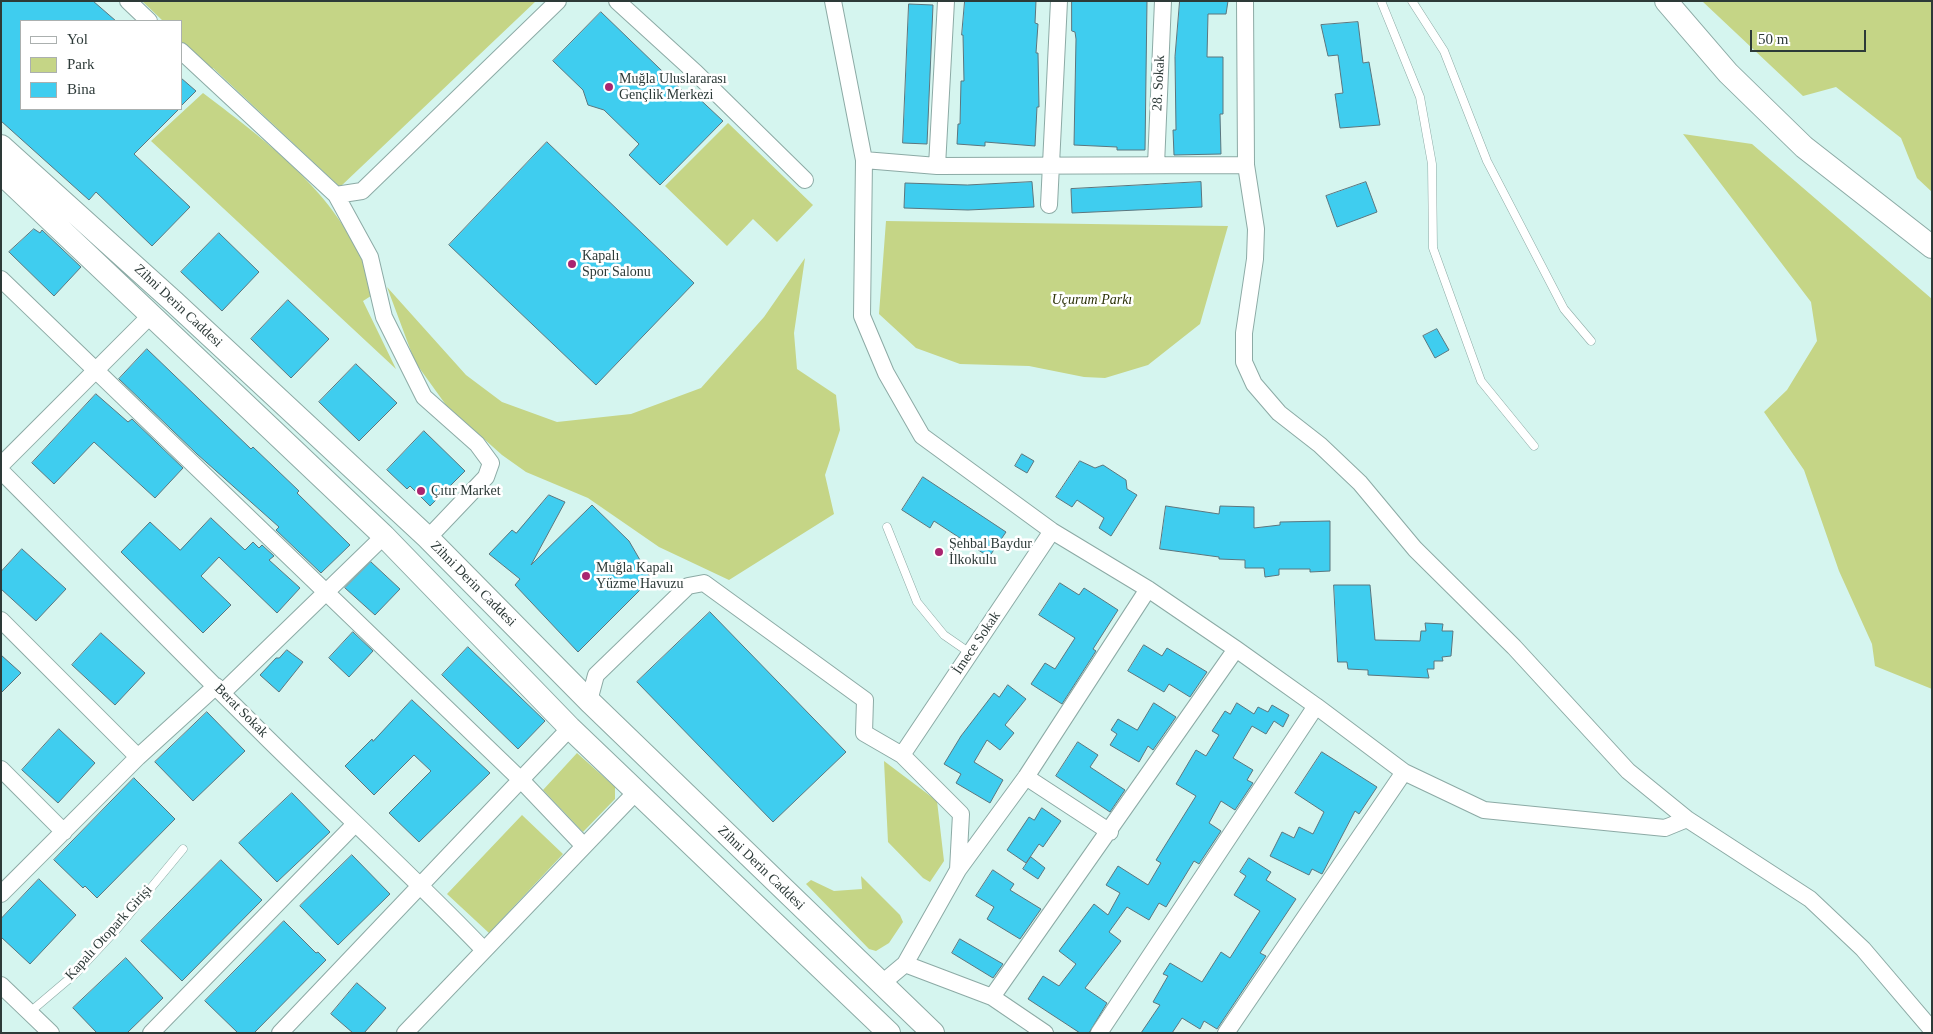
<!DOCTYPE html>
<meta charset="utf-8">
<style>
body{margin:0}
#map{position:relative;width:1933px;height:1034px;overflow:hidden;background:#d5f5ef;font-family:Georgia,serif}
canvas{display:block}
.frame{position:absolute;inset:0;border:2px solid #2d3a38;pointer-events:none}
.legend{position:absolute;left:20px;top:20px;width:162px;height:90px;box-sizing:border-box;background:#fff;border:1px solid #abb0af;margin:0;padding:6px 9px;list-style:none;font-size:15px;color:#2d3a38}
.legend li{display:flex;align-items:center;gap:10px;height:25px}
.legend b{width:25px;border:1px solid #abb0af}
.scale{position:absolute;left:1750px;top:30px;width:116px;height:22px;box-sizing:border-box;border:2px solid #2d3a38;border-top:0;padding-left:6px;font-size:15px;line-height:18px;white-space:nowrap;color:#2d3a38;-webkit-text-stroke:4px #fff;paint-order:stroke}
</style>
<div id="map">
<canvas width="1933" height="1034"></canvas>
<div class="frame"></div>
<ul class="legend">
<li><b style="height:6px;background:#fff"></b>Yol</li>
<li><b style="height:14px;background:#c5d586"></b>Park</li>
<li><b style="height:14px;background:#3fcdef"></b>Bina</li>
</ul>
<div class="scale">50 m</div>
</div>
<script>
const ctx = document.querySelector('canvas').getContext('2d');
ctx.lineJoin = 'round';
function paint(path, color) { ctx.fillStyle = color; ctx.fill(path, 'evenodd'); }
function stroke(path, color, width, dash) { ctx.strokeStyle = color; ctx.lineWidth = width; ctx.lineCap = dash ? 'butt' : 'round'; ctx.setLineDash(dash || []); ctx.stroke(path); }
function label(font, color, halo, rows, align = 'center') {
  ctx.font = font + ' Georgia,serif'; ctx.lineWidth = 5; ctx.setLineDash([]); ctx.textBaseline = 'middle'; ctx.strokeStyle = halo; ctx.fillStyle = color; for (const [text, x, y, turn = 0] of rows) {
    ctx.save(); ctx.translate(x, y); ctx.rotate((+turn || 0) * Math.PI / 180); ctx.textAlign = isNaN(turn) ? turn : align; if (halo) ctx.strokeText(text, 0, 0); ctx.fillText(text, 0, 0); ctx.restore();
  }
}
paint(new Path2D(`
 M142,1H536L340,187L213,68L209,73L181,46V21H163Z
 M1702,1H1932V192L1917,178L1901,138L1836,87L1803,96Z
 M203,93C273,146 351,204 374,294L363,301L396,369L151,141Z
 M728,123L813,205L777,242L753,219L727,246L665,186Z
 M1683,134L1752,144L1932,299V689L1875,666L1872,644L1839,571L1804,470L1764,412L1787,390L1817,341L1811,302Z
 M886,221L1227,226H1228L1200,324L1148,365L1105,378L1084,377L1029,366L960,364L916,348L879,314Z
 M805,258L794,333L797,369L836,395L840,430L825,475L834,514L729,580L659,547L588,498L526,472L502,455L446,405L415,362L387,287L466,375L502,402L557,422L631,414L701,388L764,317Z
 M577,753L615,787V799L583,832L543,790Z
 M884,761L937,801L944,861L930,882L923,878L888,842Z
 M522,815L563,854L489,933L447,894Z
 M861,876L900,915L903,922L889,943L876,951L869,949L806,884L811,880L834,891L862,889Z`), '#c5d586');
const building = new Path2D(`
 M1,1H93L116,21H21V109H179L134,154L190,207L152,246L96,192L89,200L1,121Z
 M965,1H1036L1035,23L1038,24L1036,53H1038L1039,107H1037L1035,146L985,142V146L957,144L958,124H960L961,81H964L963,35H962Z
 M1072,1H1147L1145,150H1117V147L1074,145L1076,39L1075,32L1072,31Z
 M1180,1H1228L1226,14H1208L1207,57H1223V114H1220L1221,154L1174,155L1173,130H1176L1175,57Z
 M909,4L933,5L927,144L903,143Z
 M601,12L687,95L691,91L723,121L660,185L629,155L639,144L604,110L588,105L583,90L553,61Z
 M1358,22L1363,63L1369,62L1380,125L1340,128L1335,94L1343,93L1338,55L1328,56L1321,25Z
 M181,78L196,91L181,106Z
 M547,142L694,283L596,385L449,245Z
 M1032,182L1034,207L968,210L904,208L905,183L967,185Z
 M1201,182L1202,207L1072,213L1071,189Z
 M1366,182L1377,212L1337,227L1326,196Z
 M34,229L40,233L42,230L81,267L54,296L9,252Z
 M219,233L259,272L222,311L181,272Z
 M288,300L329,339L291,378L251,339Z
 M1437,329L1449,350L1435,358L1423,336Z
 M147,349L251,449L253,447L299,491L297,493L350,545L321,573L276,530L279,527L197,454L119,379Z
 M356,364L397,403L359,441L319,402Z
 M96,394L128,422L132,419L183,468L155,498L94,442L54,484L32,463Z
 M424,431L465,471L430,506L410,486L407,489L387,470Z
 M1022,454L1034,461L1027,473L1015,466Z
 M1080,461L1095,468L1103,465L1126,480L1127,489L1137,495L1111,536L1099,528L1104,518L1077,500L1072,507L1056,497Z
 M923,477L1006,532L989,557L934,521L930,528L902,510Z
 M549,495L565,502L531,565L592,505L629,541L651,579L578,652L515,585L520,579L489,554L512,530L516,533Z
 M1166,506L1219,514L1220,506L1254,507V528L1280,525V522L1330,521V571L1310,572V569H1279V575L1265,577L1264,568H1245V560L1219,559V557L1160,549Z
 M211,518L245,550L253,542L259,548L262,545L274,556L269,560L300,588L277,613L219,557L201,576L231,605L203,633L121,552L150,522L180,550Z
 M22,549L66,589L36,621L1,589V572Z
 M371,562L400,589L375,615L345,588Z
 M1060,583L1079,595L1084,588L1118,610L1093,649L1096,651L1062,704L1031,684L1045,663L1055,669L1075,638L1039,615Z
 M1334,585H1370L1375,640L1420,641L1421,631H1426L1425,623L1443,624L1442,631H1453L1451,656L1442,657L1443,661H1434V669H1427L1429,678L1368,675V670L1348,669L1347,662H1338Z
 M710,612L846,752L773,822L637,682Z
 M353,632L373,651L349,677L329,658Z
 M101,633L145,673L115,705L72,665Z
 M1144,645L1162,656L1167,648L1207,672L1190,697L1169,684L1164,692L1128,671Z
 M468,647L545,721L518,749L442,675Z
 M287,650L303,662L279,692L260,675L276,658H279Z
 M1,655L21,673L1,693Z
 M1008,685L1026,699L1005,725L1014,733L1000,750L987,740L974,762L1003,780L990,803L956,783L961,774L944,764L961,736L994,693L999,697Z
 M412,700L490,773L419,842L389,813L431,771L414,755L374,795L345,766L372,739L373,741Z
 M1154,703L1176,717L1153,750L1148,746L1139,762L1110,745L1117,734L1111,730L1118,719L1137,730Z
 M1237,703L1254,714L1258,707L1268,712L1272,705L1289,715L1283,727L1274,721L1266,734L1252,726L1233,758L1253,770L1247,780L1253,783L1235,810L1221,801L1209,823L1221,831L1199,864L1194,861L1166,907L1159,903L1149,920L1127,907L1109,932L1121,941L1085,988L1107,1003L1089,1033H1080L1028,999L1043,976L1059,986L1076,964L1059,951L1094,904L1108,915L1120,893L1106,885L1118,866L1148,885L1161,863L1156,860L1196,796L1176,784L1196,750L1206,756L1219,735L1212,731L1225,711L1230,714Z
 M207,712L245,751L193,801L155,762Z
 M59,729L95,763L58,803L22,770Z
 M1078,742L1098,755L1090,767L1125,790L1110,812L1056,776Z
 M1322,752L1377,787L1359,814L1355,811L1322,874L1312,869L1309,875L1270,856L1282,832L1294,838L1299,827L1313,834L1324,812L1295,793Z
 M134,778L175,819L97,898L85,886L83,888L54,860Z
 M292,793L330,832L277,882L239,843Z
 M1042,808L1061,821L1043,847L1039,844L1026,863L1007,850L1029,817L1034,820Z
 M352,855L390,894L338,945L300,906Z
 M1031,857L1045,868L1038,879L1023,869Z
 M1249,858L1271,872L1266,880L1296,899L1260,953L1266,956L1217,1029L1204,1021L1200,1029L1182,1018L1172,1033H1141L1160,1005L1153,1002L1168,976L1163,974L1170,963L1202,982L1221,952L1230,958L1260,911L1234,895L1246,876L1240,872Z
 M221,860L262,900L182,981L141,941Z
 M993,870L1014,884L1010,890L1041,909L1020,939L987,919L994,907L976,896Z
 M39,879L76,915L30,964L1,937V919Z
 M284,921L316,953L318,952L326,960L254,1033H238L205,1001Z
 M960,939L1003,964L993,978L952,953Z
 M126,958L163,998L127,1033H97L73,1008Z
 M357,983L386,1008L364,1033H353L331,1014Z`);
paint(building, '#3fcdef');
stroke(building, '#5b767e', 1);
const lane = new Path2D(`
 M1381,1L1420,97L1432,164L1433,248L1481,381L1534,446
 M1412,1L1444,51L1487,161L1564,309L1591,341
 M887,527L917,602L944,635L970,653
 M30,1012L76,973L117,929L183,849`);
const street = new Path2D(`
 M128,1L149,21
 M617,1L696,73L805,180
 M833,1L864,160L862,316L886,373L922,436L1052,531L1148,589L1236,649L1316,706L1404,772L1484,810L1665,828L1687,819
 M1245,1L1246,165L1256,229L1255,259L1244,333V362L1254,384L1279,413L1320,445L1360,483L1415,549L1514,647L1628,771L1687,819L1810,899L1863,949L1932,1030
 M181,51L336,195L370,257L384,317L424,397L477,444L491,463L486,477L428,538
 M864,160L937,166L1246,165
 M1156,165L1163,1
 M937,166L946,1
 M336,195L362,191L558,1
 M1049,205L1059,1
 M1,279L522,781L583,845
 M1,465L150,316
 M1,471C91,561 179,651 269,740C340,810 414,877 483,949
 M1,620L138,757
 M222,693L384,536
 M589,701L596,675L688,586L704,583L865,700L864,733L902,755L961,814L958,870
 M902,755L1052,531
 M1,769L64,832
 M1026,777L1110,832
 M1,894L138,757L216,686
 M905,964L992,997L1045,1033
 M881,984L905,964L958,870L1026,777L1148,589
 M1,985L51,1033
 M992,997L1236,649
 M151,1033L355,824
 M280,1033L570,728
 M405,1033L637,791
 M1099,1033L1316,706
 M1226,1033L1404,772`);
const secondary = new Path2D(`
 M1666,1L1728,73L1804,147L1932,247
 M1,146L174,302L428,538L589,701L933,1033
 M1,173L384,536L570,728L889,1033`);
stroke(lane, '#8caaa5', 9);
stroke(street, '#8caaa5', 18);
stroke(secondary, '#8caaa5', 24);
stroke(lane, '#fff', 8);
stroke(street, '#fff', 16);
stroke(secondary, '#fff', 22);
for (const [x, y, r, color] of [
 [609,87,5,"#a92570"],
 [572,264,5,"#a92570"],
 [421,491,5,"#a92570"],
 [939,552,5,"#a92570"],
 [586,576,5,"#a92570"]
]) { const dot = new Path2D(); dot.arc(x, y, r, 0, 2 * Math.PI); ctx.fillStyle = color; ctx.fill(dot); stroke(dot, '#fff', 2); }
label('14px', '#2d3a38', '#fff', [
 ["Muğla Uluslararası",619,79],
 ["Gençlik Merkezi",619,95],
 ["Kapalı",582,256],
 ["Spor Salonu",582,272],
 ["Çıtır Market",431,491],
 ["Şehbal Baydur",949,544],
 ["İlkokulu",949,560],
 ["Muğla Kapalı",596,568],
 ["Yüzme Havuzu",596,584]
], 'left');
label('14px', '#2d3a38', '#fff', [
 ["28. Sokak",1159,83,-87],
 ["Zihni Derin Caddesi",178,306,43],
 ["Zihni Derin Caddesi",473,584,45],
 ["İmece Sokak",977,643,-56],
 ["Berat Sokak",241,711,45],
 ["Zihni Derin Caddesi",761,868,44],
 ["Kapalı Otopark Girişi",109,933,-48]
]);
label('italic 14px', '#2d3309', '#fff', [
 ["Uçurum Parkı",1092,300]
]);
</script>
